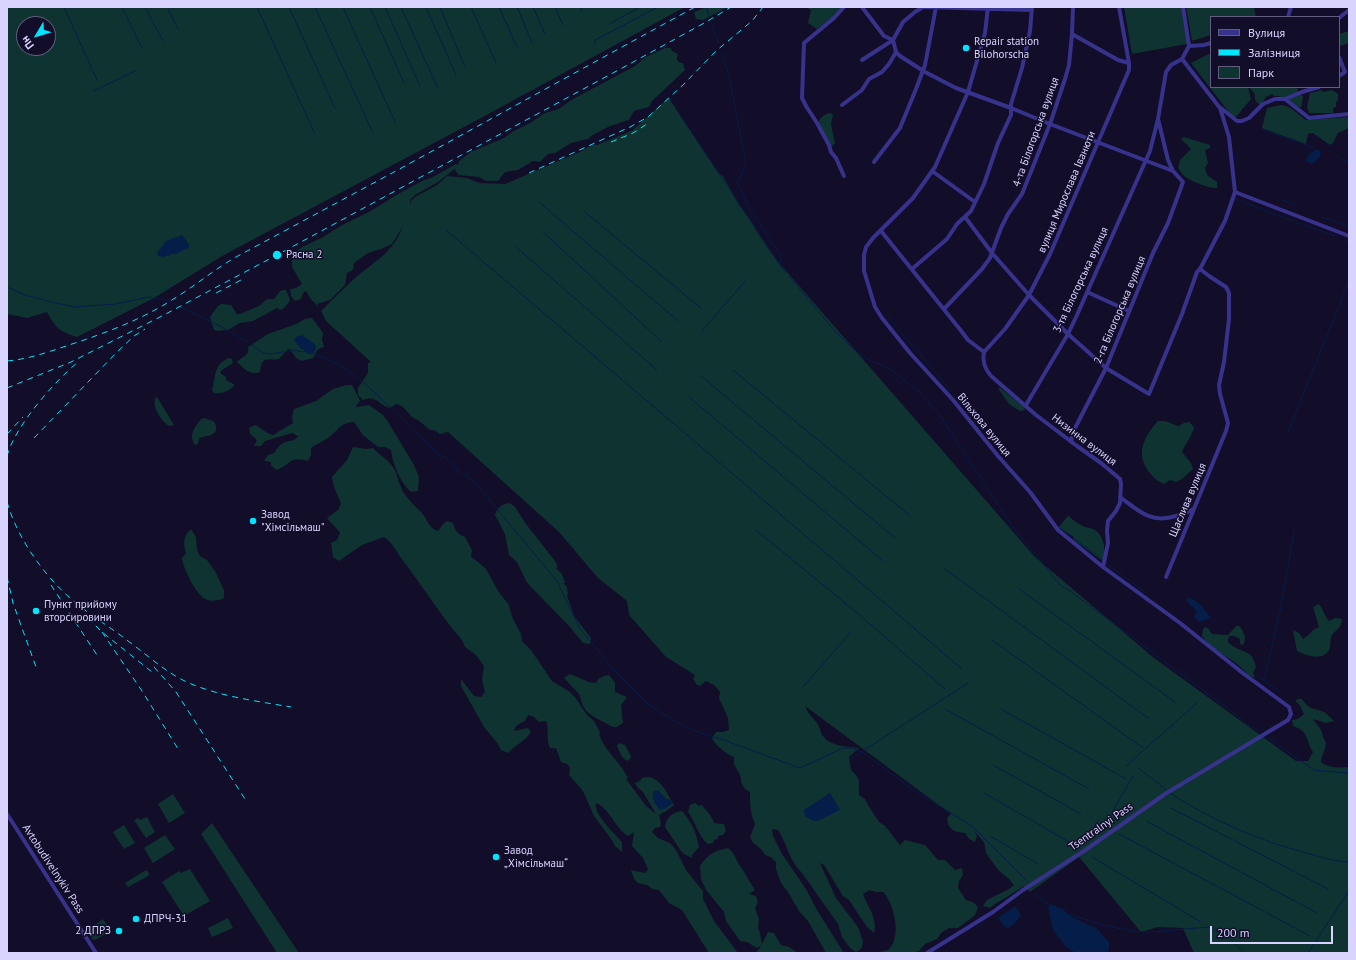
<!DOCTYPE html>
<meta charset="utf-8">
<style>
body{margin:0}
#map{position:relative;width:1356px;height:960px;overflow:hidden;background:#120d28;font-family:"PT Sans",sans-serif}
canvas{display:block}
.frame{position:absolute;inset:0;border:8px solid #d9d4ff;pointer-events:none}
.legend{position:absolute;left:1210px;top:16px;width:130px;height:72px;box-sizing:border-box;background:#120d28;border:1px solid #625d7e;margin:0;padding:5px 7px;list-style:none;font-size:12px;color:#d9d4ff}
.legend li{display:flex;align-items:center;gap:8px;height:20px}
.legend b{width:20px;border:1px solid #625d7e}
.north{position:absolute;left:16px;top:16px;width:40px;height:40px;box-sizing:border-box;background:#120d28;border:1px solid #625d7e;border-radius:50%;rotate:232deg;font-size:11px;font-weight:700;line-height:16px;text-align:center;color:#d9d4ff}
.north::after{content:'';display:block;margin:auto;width:14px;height:18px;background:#00e5ff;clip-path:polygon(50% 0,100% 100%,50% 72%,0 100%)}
.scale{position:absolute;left:1210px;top:926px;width:123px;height:18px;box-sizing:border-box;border:2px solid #d9d4ff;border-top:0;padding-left:5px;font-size:12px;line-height:14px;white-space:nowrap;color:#d9d4ff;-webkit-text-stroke:3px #120d28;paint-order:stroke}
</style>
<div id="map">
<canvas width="1356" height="960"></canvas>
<div class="frame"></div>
<ul class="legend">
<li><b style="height:5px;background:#37338c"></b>Вулиця</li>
<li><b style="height:5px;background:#00e5ff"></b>Залізниця</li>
<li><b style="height:11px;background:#0f3331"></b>Парк</li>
</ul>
<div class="north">Пн</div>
<div class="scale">200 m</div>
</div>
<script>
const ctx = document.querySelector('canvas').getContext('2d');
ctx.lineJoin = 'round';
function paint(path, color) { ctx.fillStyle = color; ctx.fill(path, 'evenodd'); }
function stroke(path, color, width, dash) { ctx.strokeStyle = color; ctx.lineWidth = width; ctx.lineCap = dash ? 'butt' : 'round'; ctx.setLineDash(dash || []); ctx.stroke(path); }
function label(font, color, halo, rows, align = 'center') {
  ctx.font = font + ' "PT Sans",sans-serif'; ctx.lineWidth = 3; ctx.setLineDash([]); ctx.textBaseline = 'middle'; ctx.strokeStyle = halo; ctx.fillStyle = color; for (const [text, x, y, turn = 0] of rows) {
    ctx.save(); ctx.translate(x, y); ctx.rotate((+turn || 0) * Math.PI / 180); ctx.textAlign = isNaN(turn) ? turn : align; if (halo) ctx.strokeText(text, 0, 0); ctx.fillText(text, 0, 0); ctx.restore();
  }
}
paint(new Path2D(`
 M7,7H685L481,118L224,255L154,298L77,337C59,331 56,329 47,312L27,318L7,314ZM24,24H48V48H24Z
 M707,7H728L703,20L696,19L694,12Z
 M806,7H842L833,17L817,29L808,23L811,10Z
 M1124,7H1181L1187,44L1132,54Z
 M1186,7H1243L1244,8L1254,7L1256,17H1211V35L1192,41Z
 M1349,31V43L1340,46L1339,34Z
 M665,48H671L672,51L678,54L677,60L680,63H683L685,70L652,101L649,107L634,111L629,120L610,126L591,136L588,139L571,143L555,153L548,154L540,162L533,161L518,170L505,172L498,181H486L479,177L458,175L455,170L456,168L438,182L415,195L410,200V205L411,203L410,202L415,197L437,185L447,176L467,178L479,183L505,184L580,152L591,145H597L633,130L668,98L670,100L719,174L723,176L739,205L755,227V229L774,257L1035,557L1154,658L1296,761H1308L1313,752C1305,740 1310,732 1293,726L1292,720L1298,719L1304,714L1299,704L1295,701L1298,699H1302C1310,711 1313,707 1324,712C1327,714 1330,717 1334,721L1326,723L1313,719C1315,723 1318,725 1320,728C1323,733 1322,737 1326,742C1326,749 1322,754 1321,762C1327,768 1341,768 1349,767V953H1194L1183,928L1158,927L1141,932L1079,857L1030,892L1024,886L1007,897L995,904L990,908L983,906L987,900L1009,889L1014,885L1009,879L998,870L986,853L984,842L973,830L977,836L975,842L969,839L965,833C954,832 948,830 947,818L951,814L805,706C807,712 813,718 817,723C820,727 820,731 822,735C831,747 846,746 859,748L849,757L851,770L856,775L859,781V795L865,799L868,805L879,822L885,826L900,845L905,840L925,845L938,860H945L955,870L962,868L963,875L959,881L958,888L966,900L973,902L978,907L975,915L969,920L958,928H949L941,933L937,939L925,944L919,951L910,953H874C879,951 885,952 889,949C902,937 894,903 883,892H876L869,890L863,894C868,908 878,918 874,933L867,927L849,900L843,896L824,865L820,863L836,898L858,927L863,941L862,948L856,952L850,948L842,937L838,924L802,873C789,861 787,843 778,830L772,829L773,836L782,854L806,889L817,910L844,953H826L808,921L799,911L788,892L781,883L776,869V862L771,857L765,855L761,849L753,843L750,837L755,824C750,814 750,803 750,792L745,789L741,782V777L734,764V757C725,753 718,747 712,739L716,732H723L729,730L728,718L719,698L720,692L714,685L706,681L700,686L697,685L693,679L695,675L666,657L629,615L627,601L598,578L559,532L448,432L440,434L434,430H430L418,420L412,417L402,406L396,404L390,408C377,405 378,395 363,400L358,395V388L368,373V363L371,362L326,321L321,311C332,300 343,289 355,278C376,260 392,254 403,226L392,244L381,249L368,253L354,263L353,270L347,273L345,285L330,300L317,304L318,307L310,298L306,291L303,293L301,299L295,301L291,296L290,289L296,288L302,284L292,267V261L291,254L297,251L302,247L321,238L344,224L369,212L398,194L424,180L431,178L456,164L458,165L459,161L471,152L504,138L512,132L530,123L545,113L559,109L571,100L635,66L646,57Z
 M1211,53V87H1248L1251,99L1236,117L1231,115L1191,63Z
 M1249,87H1297L1299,94L1302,95L1303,97L1301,108C1290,104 1287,96 1274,96L1272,94L1266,97L1261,105C1256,103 1254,99 1255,94Z
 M1322,90L1323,92L1332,90L1338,94V100L1336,102V107L1333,108V113H1309L1307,107L1310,93Z
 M1281,105C1292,106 1297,114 1306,120L1349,117V128L1338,133L1333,143L1330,145L1313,133L1308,134L1306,144L1262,128L1267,108Z
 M829,113L833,114L831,124L835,143L833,146H830L818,124C819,118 824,115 829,113Z
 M1184,137L1210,145V148L1205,150L1208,163L1205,168L1207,175L1217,182V188C1209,189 1191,181 1184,176C1182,174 1180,171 1178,168L1180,160L1191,149L1181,139Z
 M283,290H286C289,299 293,298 286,306C281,310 286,308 280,310L277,308L253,321L240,323L228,330L217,331L214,330L210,317L218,306L221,304L231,305L237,314H240L259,306L267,299H274L280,291Z
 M312,318L323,333L322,340L324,347L318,349L313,358L302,361L296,358L290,349H288L279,359C266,361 262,355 260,372C249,376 244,368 237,362C242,356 250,356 248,347L268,334L296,324L305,319Z
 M229,358L232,359L233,363L222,370L220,373L226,377V380L235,385C229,391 223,394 214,393L212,390C216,378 213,364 229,358Z
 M346,385H352L360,401L356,406V407L369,405L383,415L387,420L414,465L419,477L418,491L411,492C400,482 393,465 391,450L385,447H378L363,435L354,422C339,423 338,431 328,438C322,442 316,444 311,448V455L308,461C287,456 292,465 276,470L271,465V462L264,461L268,455L274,453C277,449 279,445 283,443C289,440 294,442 298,436L292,433L265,441L261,446H254L257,440L250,434L249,428L255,425C262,428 265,433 273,435L293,423L292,416L294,409L316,401L333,389Z
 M999,387L1023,406L1025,410L1020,411L1009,404L999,390Z
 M156,397H157L174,425L169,426C161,421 151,406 156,397Z
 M205,418C212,422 217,419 216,431C210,438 206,435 199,438L198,444L195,445C188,435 195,427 201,419Z
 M1158,421H1165L1178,426L1184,423L1190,422L1194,428C1191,437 1186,443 1182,452L1191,463L1193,469L1182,479L1176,482L1170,480L1164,484C1157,481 1154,478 1149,472C1135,454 1144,436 1158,421Z
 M353,447L366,449L373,448C379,455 388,459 393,467C397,472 398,481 401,487C405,497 414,505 422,513C428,520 428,528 438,531L443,524L447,521L453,523C454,529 458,535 465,537L472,550L471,557L478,562L486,569L498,591L509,605L512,617L521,634L522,641L531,650L552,681L570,692L575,697L587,715L594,721L601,734L599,733C604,751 620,761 628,778L626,779L646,806L656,814L643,792L638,788L635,783L640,781L642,778C658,772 667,793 674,805L665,812L661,813V815L657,814L659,815L661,823L660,827L655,828L652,832L658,838L670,843L676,850L686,870L703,891V899L714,921L738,953H709L682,910L669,903L659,890L652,889L647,885L638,883L634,879L631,870L645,873L648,869L643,858L632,846L634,832L628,836C615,828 610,809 596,803C594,815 614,833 622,842V852L615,846L612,840L594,816L583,791L569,775L570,768L567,764L561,762L556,748H550C545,736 550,732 546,721L539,722L534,717L528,715L525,721L516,726L514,731L528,728L531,732C527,740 515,745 508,753L501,750L498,744L484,727L461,686V679L474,696L481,697L485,692L482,680L484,666L476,655L465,647L462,640C440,615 422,585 401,558C396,551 392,542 384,537L362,545L339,561L333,557L331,543L337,540L340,533C336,527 331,524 327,518L338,510L341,504C338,495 333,487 332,477L347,460Z
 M510,503L515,507L526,524L555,561L558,567L556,568L562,574L565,583H563L567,587L568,594L567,595L574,616L591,638L590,644L583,643L569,626L531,587L526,581L517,562L509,555L505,534L495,515C498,507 501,504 510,503Z
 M1068,516C1073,519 1076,523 1081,525C1084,528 1089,527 1093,529C1104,534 1106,549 1103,560H1101L1074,540L1073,536L1058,528Z
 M191,529L196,537L197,550L200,556L207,560L215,571L224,590V598C219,600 214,602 208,600C197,598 183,568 182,558L186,553C183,543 183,536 191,529Z
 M1319,604C1323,609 1324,615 1329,621L1335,618L1342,619C1341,631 1334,629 1331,638C1330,642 1331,646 1329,650C1322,662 1306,655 1297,651L1293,630L1299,633L1303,639C1310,635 1311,630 1319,627L1313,607Z
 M1236,626H1239C1244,631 1247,639 1243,645L1240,644V639L1234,636H1230L1228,639V642C1239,654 1252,647 1256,667L1253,673L1255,678C1247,676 1244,669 1237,664C1226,655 1210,649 1202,636L1203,629L1205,627L1208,628L1212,634L1228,635Z
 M570,674L589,682L596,683C599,677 602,676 609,675L615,683V692L627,697L621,705L623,723L617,727H613L594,717L587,712L583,706L579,694L564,678Z
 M619,743L625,745L631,756L630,759L627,761L622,757L617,746Z
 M173,794L185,813L169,823L158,804Z
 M695,803L699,806L702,805C706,811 712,815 714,823L724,824L726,831L723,835L718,836V839L714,840L713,843L708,844C698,836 696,823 688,812L690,805Z
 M682,811C692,823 696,831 699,847L692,855V858L684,854L681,851L665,827C667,817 671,813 682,811Z
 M147,817L155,832L146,838L134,820L138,818L140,820Z
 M212,823L299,953H277L201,834Z
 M124,825L135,843L124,849L113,832Z
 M165,835L175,849L153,863L144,848Z
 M728,848C735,853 736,861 741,867C746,875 750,882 755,890L749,894L756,896L758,902L755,908L759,919L758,928L760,933L762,945L757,948L747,942L740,941L726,921L724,912L706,890L701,879L700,866C708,854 714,851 728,848Z
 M190,869L210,901L184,916L162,882L179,871L181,873Z
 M146,870L149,873L148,876L128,887L125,883Z
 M228,918L233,928L212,937L208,928Z
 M103,919L111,931L95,940L92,939L87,931Z
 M768,932L774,933L781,945L789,947L798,953H756L761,946Z`), '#0f3331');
paint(new Path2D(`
 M1316,149L1319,150C1324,154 1317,161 1312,164L1306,161L1309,154Z
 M182,235L189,245V248L179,252L177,254H171L169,256L167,255L164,257L158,256L157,253L166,241Z
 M302,335L316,345V349L312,354C306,355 297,345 294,340L296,337Z
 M1189,597L1200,604L1211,618L1200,622L1196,619L1194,615L1197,612L1186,600Z
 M658,790L666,799H669L673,803L666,808L660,810C655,804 652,800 653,792Z
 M830,793L840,810L820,820L814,821L805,816L804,810Z
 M1051,904L1064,910L1069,915L1088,925L1095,927L1100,932L1109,942V949L1107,953H1076L1066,947L1053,930L1048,908Z
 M1015,906L1021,915L1015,923L1007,929L1001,923L999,917Z`), '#051d49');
stroke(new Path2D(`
 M64,7L97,80
 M122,7L142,48
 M145,7L163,41
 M167,7L178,29
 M257,7L315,134
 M289,7L335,108
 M315,7L373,133
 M343,7L395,122
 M370,7L404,83
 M385,7L420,86
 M401,7L438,89
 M426,7L456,75
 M440,7L465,67
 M471,7L496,63
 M499,7L517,47
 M517,7L532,43
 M533,7L545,34
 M555,7L563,25
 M580,7L582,11
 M706,7L710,18
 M609,24L640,7
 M712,25L719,44
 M595,45V40L658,7
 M722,52L730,80L746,165L737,184L741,189L748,206L780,254V265L786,273
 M94,91L135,71
 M678,112L780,265
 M1262,129L1314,148
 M1339,158L1349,162
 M1236,199L1300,224
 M1283,200L1294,205
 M540,203L678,321
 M585,212L702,309
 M1322,217L1349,226
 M1304,225L1335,236
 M446,230L962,669
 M543,232L661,341
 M1345,240L1349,242
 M516,247L657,370
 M789,276L835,331L853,349L867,359L890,369L920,393L939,414L1012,526L1060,585L1070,591L1259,732
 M7,287L25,295L51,302L75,307L115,304L149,297L168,301L218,325L247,342
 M888,317L952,392
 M702,331L746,280
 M252,345L263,353L272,354L293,350L304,352
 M313,353L334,362L354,375L372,390L435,451L451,462L459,472L465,475L477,485L557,581L579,627L612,668L649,705L680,724L703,734L718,738L800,768L843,748H853L865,754L912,789L972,826L1028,882
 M733,370L909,515
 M701,376L895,538
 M689,397L883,561
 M956,398L1004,453
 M1288,432L1349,281
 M1060,528L1103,560
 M756,530L856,612L945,689
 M1106,563L1146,593
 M945,569L1148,718
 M1019,589L1175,702
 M992,640L1143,748
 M1256,675L1282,693
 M1264,681L1282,602L1294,531
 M803,687L851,632
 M945,709L1089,789
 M1001,709L1126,779
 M1265,736L1314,770L1349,773
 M849,760L968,683
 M993,765L1081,814
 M1126,766L1197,703
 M1138,768C1148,776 1158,782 1167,791
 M984,793L1071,843
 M1170,793C1212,821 1261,841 1310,854C1322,857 1336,862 1349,862
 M1171,808L1328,889
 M1146,821L1317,913
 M1102,830L1133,776
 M1119,834L1310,936
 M990,836L1038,864
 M1085,843L1099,819
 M1092,857L1201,922
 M1035,894L1050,906
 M1069,914L1102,925L1132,931L1149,932L1209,927L1227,936L1244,953
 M1308,953L1349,891`), '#051d49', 1);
stroke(new Path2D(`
 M862,7L884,36L893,40
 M1288,17L1291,7
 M1339,18L1349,10
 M1072,34L1118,60L1129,63
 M893,40L896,52L900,56L925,72L956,88L1011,108L1050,124L1173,171L1183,182L1168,223L1153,253L1106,368L1073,432L1071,442
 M1189,46L1204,45L1211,43
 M1339,57L1345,72L1339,76
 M862,60L893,40L903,22L915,12L923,7L1032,10
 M1285,99L1309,118L1349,114
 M842,105L862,90L869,79L882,72L889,64L896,52
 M1221,108L1237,121H1242L1249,118L1263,104L1275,99H1285L1302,92L1319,87
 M874,162L900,128L916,89L925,65L936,7
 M932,171L975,202
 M1173,171L1168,160L1158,119L1166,72L1171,65L1182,59
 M844,176L836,158L831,152L829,145L817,123L806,106L802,98L804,43L834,18L844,7
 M1235,192L1349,236
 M965,217L992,253L1029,295L1068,334L1106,368L1149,394L1182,314L1197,272L1200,269L1225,221L1235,192L1229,137L1220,108L1182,59L1189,46L1183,7
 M881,231L962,332L968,340L984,352
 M912,269L947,239L957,224L971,211L984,184L998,143L1011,115V104L1022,68L1030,31L1032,7
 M1087,292L1129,311
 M944,309L982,269L990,258L1001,228L1008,214L1022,194L1050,124L1065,79L1069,65L1072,34L1073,7
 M1026,405L1068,334L1077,315L1150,151L1158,119
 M1120,497C1139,511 1150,524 1176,516C1182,514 1188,513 1193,509
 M1103,567L1108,543L1107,531L1108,521L1116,511L1120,503L1121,484L1120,479L1101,463L1077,446L1036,415L991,376C985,369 982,361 984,352L1005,329L1029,295L1050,254L1129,70V63L1119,7
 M1166,577L1226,431L1228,423L1220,394L1219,385L1224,362L1229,319V293L1226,287L1209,276L1200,269
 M7,814L96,953
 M927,953L993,912L1023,890L1084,851L1165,794L1288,720L1291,714L1289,707L1244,674L1180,623L1103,567L1058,530L1030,492L998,456L953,400L910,353L882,318L875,307L864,271V255L866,247L873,238L913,198L935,167L968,92L985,33L988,7`), '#37338c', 4);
stroke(new Path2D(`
 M611,142L633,133L647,124
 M529,173L630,127L648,117L683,85L716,51L752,21L763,7
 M216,293L241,280
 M7,361C30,359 51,351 72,344C108,332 143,319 175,298C196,285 215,269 236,257L394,172L695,7
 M7,388L71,362L160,317L277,255L635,61L706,22L731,7
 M7,434L23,417
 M34,438L117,352L134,336L145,329
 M7,456C15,426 54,382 78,362
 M7,502C18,541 49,583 81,607C96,619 113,629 128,641C154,660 171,678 202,688C231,698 262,702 291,707
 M7,577L13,603L36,667
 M51,585L97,655
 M88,618L102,632L152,672
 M102,632L142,691L180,752
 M154,667L176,692L245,799`), '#00e5ff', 1, [6, 5]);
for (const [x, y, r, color] of [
 [966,48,4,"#00e5ff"],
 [277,255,5,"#00e5ff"],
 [253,521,4,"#00e5ff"],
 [36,611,4,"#00e5ff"],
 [496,857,4,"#00e5ff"],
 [136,919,4,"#00e5ff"],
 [119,931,4,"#00e5ff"]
]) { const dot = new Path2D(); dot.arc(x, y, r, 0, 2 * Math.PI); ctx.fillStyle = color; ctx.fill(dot); stroke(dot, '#120d28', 1.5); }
label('11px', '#d9d4ff', '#120d28', [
 ["Repair station",974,42],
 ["Bilohorscha",974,55],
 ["Рясна 2",286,255],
 ["Завод",261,515],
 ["\"Хімсільмаш\"",261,528],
 ["Пункт прийому",44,605],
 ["вторсировини",44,618],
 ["Завод",504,851],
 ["„Хімсільмаш“",504,864],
 ["ДПРЧ-31",144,919],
 ["2 ДПРЗ",111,931,"right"]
], 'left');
label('11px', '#d9d4ff', '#120d28', [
 ["4-та Білогорська вулиця",1036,132,-70],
 ["вулиця Мирослава Іванюти",1067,192,-67],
 ["3-тя Білогорська вулиця",1081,280,-65],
 ["2-га Білогорська вулиця",1120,310,-67],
 ["Вільхова вулиця",984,425,51],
 ["Низинна вулиця",1084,440,37],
 ["Щаслива вулиця",1188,500,-67],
 ["Tsentralnyi Pass",1101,827,-35],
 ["Avtobudivelnykiv Pass",53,869,57]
]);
</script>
